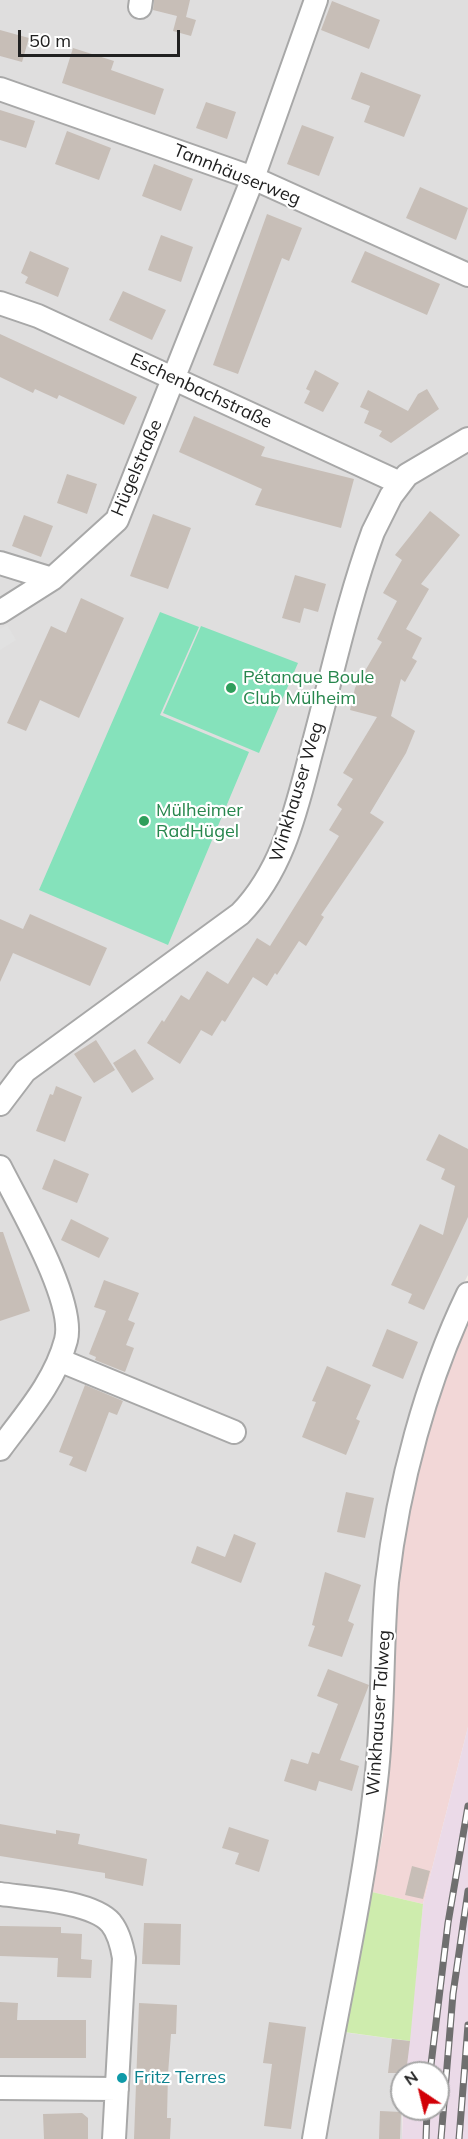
<!DOCTYPE html>
<meta charset="utf-8">
<style>
body{margin:0}
#map{position:relative;width:468px;height:2139px;overflow:hidden;background:#f2eee8;font-family:Mulish,sans-serif}
canvas{display:block}
.north{position:absolute;left:390px;top:2061px;width:60px;height:60px;box-sizing:border-box;background:#fff;border:2px solid #a6a6a6;border-radius:50%;rotate:325deg;font-size:16px;font-weight:700;line-height:24px;text-align:center;color:#212121}
.north::after{content:'';display:block;margin:auto;width:21px;height:27px;background:#d20007;clip-path:polygon(50% 0,100% 100%,50% 72%,0 100%)}
.scale{position:absolute;left:18px;top:30px;width:162px;height:27px;box-sizing:border-box;border:3px solid #212121;border-top:0;padding-left:8px;font-size:18px;line-height:21px;white-space:nowrap;color:#212121;-webkit-text-stroke:4px #fff;paint-order:stroke}
</style>
<div id="map">
<canvas width="468" height="2139"></canvas>
<div class="north">N</div>
<div class="scale">50 m</div>
</div>
<script>
const ctx = document.querySelector('canvas').getContext('2d');
ctx.lineJoin = 'round';
function paint(path, color) { ctx.fillStyle = color; ctx.fill(path, 'evenodd'); }
function stroke(path, color, width, dash) { ctx.strokeStyle = color; ctx.lineWidth = width; ctx.lineCap = dash ? 'butt' : 'round'; ctx.setLineDash(dash || []); ctx.stroke(path); }
function label(font, color, halo, rows, align = 'center') {
  ctx.font = font + ' Mulish,sans-serif'; ctx.lineWidth = 4.5; ctx.setLineDash([]); ctx.textBaseline = 'middle'; ctx.strokeStyle = halo; ctx.fillStyle = color; for (const [text, x, y, turn = 0] of rows) {
    ctx.save(); ctx.translate(x, y); ctx.rotate((+turn || 0) * Math.PI / 180); ctx.textAlign = isNaN(turn) ? turn : align; if (halo) ctx.strokeText(text, 0, 0); ctx.fillText(text, 0, 0); ctx.restore();
  }
}
paint(new Path2D(`
 M0,0H468V1275L448,1314L416,1396L370,1771L327,2030L410,2041L406,2073H402V2139H0Z`), '#dfdede');
paint(new Path2D(`
 M468,1314V1727L423,1904L372,1892L383,1834L396,1593L401,1552L427,1434Z`), '#f2d7d7');
paint(new Path2D(`
 M468,1727V2139H402L403,2109H438V2073H406L423,1904Z`), '#ebdae8');
paint(new Path2D(`
 M372,1892L423,1904L410,2041L344,2032Z`), '#ceecad');
paint(new Path2D(`
 M160,612L199,627L160,715L249,752L168,945L39,890Z
 M201,626L298,663L259,753L163,713Z`), '#85e2bb');
paint(new Path2D(`
 M7,625L16,640L0,650V629Z`), '#e1e1e1');
paint(new Path2D(`
 M154,0H190L186,17L196,20L191,36L173,31L177,16L153,10Z
 M332,1L380,20L369,49L321,30Z
 M0,30L29,38L22,62L0,56Z
 M73,48L114,61L111,70L164,89L155,115L62,83Z
 M361,72L421,95L404,137L364,122L370,106L351,99Z
 M206,102L236,112L227,139L196,128Z
 M0,110L35,121L26,148L0,140Z
 M302,125L334,137L319,176L287,164Z
 M67,131L111,148L99,180L55,164Z
 M154,164L193,179L181,211L142,196Z
 M420,187L468,208L456,240L406,218Z
 M267,214L302,228L289,261L282,258L238,374L213,365Z
 M161,235L193,247L181,282L148,270Z
 M30,251L69,268L58,297L25,283L28,277L21,273Z
 M365,251L440,284L427,315L351,282Z
 M123,291L166,310L152,340L109,320Z
 M0,334L137,397L124,425L59,395L57,399L35,389L33,393L0,377Z
 M315,370L339,383L323,412L304,403L310,391L306,389Z
 M427,389L439,409L391,443L379,436L382,431L364,423L369,411L360,407L368,390L408,411L418,394Z
 M194,416L265,447L261,456L354,479L341,528L255,505L262,489L179,452Z
 M67,474L97,484L87,514L57,503Z
 M430,511L460,535L421,584L429,589L406,629L422,638L412,658L417,661L405,682L401,679L391,716L415,731L406,753L370,813L384,822L321,915L324,917L306,946L299,941L277,975L275,973L267,986L253,977L225,1022L222,1020L212,1036L201,1030L180,1064L147,1043L162,1020L164,1022L181,995L189,1000L207,971L228,984L257,938L270,946L339,836L329,830L342,809L337,805L353,779L343,773L377,717L350,710L355,688L382,642L377,639L397,601L383,593L402,560L395,555Z
 M153,514L191,528L168,589L130,576Z
 M24,515L53,526L41,557L12,546Z
 M295,575L326,584L318,612L304,608L300,623L282,618Z
 M81,598L124,618L79,718L40,700L26,731L7,723L51,626L66,633Z
 M30,914L107,948L90,986L13,953L0,982V919L23,929Z
 M96,1040L115,1070L94,1083L74,1054Z
 M135,1049L154,1079L132,1093L113,1063Z
 M56,1086L82,1097L65,1142L36,1131L50,1094L53,1095Z
 M439,1134L468,1149V1217L424,1310L408,1303L412,1294L391,1285L420,1224L443,1235L455,1186L441,1179L445,1169L426,1160Z
 M54,1159L89,1174L77,1203L42,1189Z
 M71,1219L109,1238L99,1258L61,1240Z
 M0,1232H3L30,1311L0,1321Z
 M104,1280L139,1293L128,1320L135,1323L126,1345L134,1348L125,1372L95,1360L96,1357L89,1354L106,1311L94,1307Z
 M387,1329L418,1342L403,1379L372,1366Z
 M327,1366L371,1385L356,1419L360,1421L346,1455L302,1437L316,1402L312,1401Z
 M85,1385L123,1401L117,1415L109,1412L86,1472L69,1465L73,1457L59,1452Z
 M346,1492L374,1498L365,1538L337,1532Z
 M234,1534L256,1543L241,1583L191,1563L197,1546L225,1557Z
 M325,1572L361,1585L348,1621L354,1624L342,1657L308,1646L315,1626L312,1625Z
 M328,1669L369,1685L340,1760L359,1766L352,1791L319,1781L316,1791L284,1781L291,1759L308,1764L312,1752L319,1754L338,1704L317,1696Z
 M0,1824L56,1834V1830L80,1834L78,1844L147,1859L143,1886L105,1878V1873L0,1856Z
 M229,1827L269,1840L259,1872L235,1864L239,1853L222,1848Z
 M412,1866L430,1871L423,1899L405,1895Z
 M144,1923L181,1924L180,1965L142,1964Z
 M0,1926L61,1927V1933L82,1934L81,1959L92,1960L91,1978L57,1977L58,1958L0,1956Z
 M0,2002L18,2003L17,2020H86V2058H0Z
 M139,2003L177,2005L176,2034H171L168,2074L167,2118H171L170,2139H134Z
 M269,2022L306,2027L291,2129L264,2126L272,2064L263,2063Z
 M392,2039L410,2041L406,2073H388Z
 M380,2111L401,2112L400,2139H379Z
 M82,2113L88,2118V2139H44L43,2114Z`), '#c7beb7');
const minor = new Path2D(`
 M140,7L141,0
 M0,89L253,178L468,275
 M0,303L38,316L400,483
 M0,563L52,579
 M0,612L52,579L117,520L253,178L316,0
 M0,1104L25,1071L240,914C283,870 296,810 311,753C331,680 347,603 373,532L391,496L407,475L468,439
 M0,1167C19,1205 76,1301 66,1340C55,1382 25,1415 0,1449
 M59,1360L234,1432
 M0,1894C28,1898 92,1901 111,1923C119,1933 122,1946 124,1958L114,2139
 M0,2088L117,2089
 M314,2139C334,2019 362,1902 376,1781C384,1715 381,1648 387,1582C398,1486 426,1381 468,1294`);
stroke(minor, '#a8a8a8', 26);
stroke(minor, '#fff', 22);
const rail = new Path2D(`
 M430,2073L448,1923L468,1806
 M426,2139L427,2109
 M441,2139L453,1994L468,1891
 M459,2139L468,2025`);
stroke(rail, '#6f6f6f', 7);
stroke(rail, '#fff', 4.5, [14]);
for (const [x, y, r, color] of [
 [231,688,6,"#2e9e5b"],
 [144,821,6,"#2e9e5b"],
 [122,2078,6,"#0f9aa8"]
]) { const dot = new Path2D(); dot.arc(x, y, r, 0, 2 * Math.PI); ctx.fillStyle = color; ctx.fill(dot); stroke(dot, '#fff', 2); }
label('18px', '#212121', '#fff', [
 ["Tannhäuserweg",237,175,22],
 ["Eschenbachstraße",201,391,25],
 ["Hügelstraße",137,468,-67],
 ["Winkhauser Weg",297,792,-73],
 ["Winkhauser Talweg",379,1713,-86]
]);
label('18px', '#27864d', '#fff', [
 ["Pétanque Boule",243,678],
 ["Club Mülheim",243,699],
 ["Mülheimer",156,811],
 ["RadHügel",156,832]
], 'left');
label('18px', '#0d838f', '#fff', [
 ["Fritz Terres",134,2078]
], 'left');
</script>
